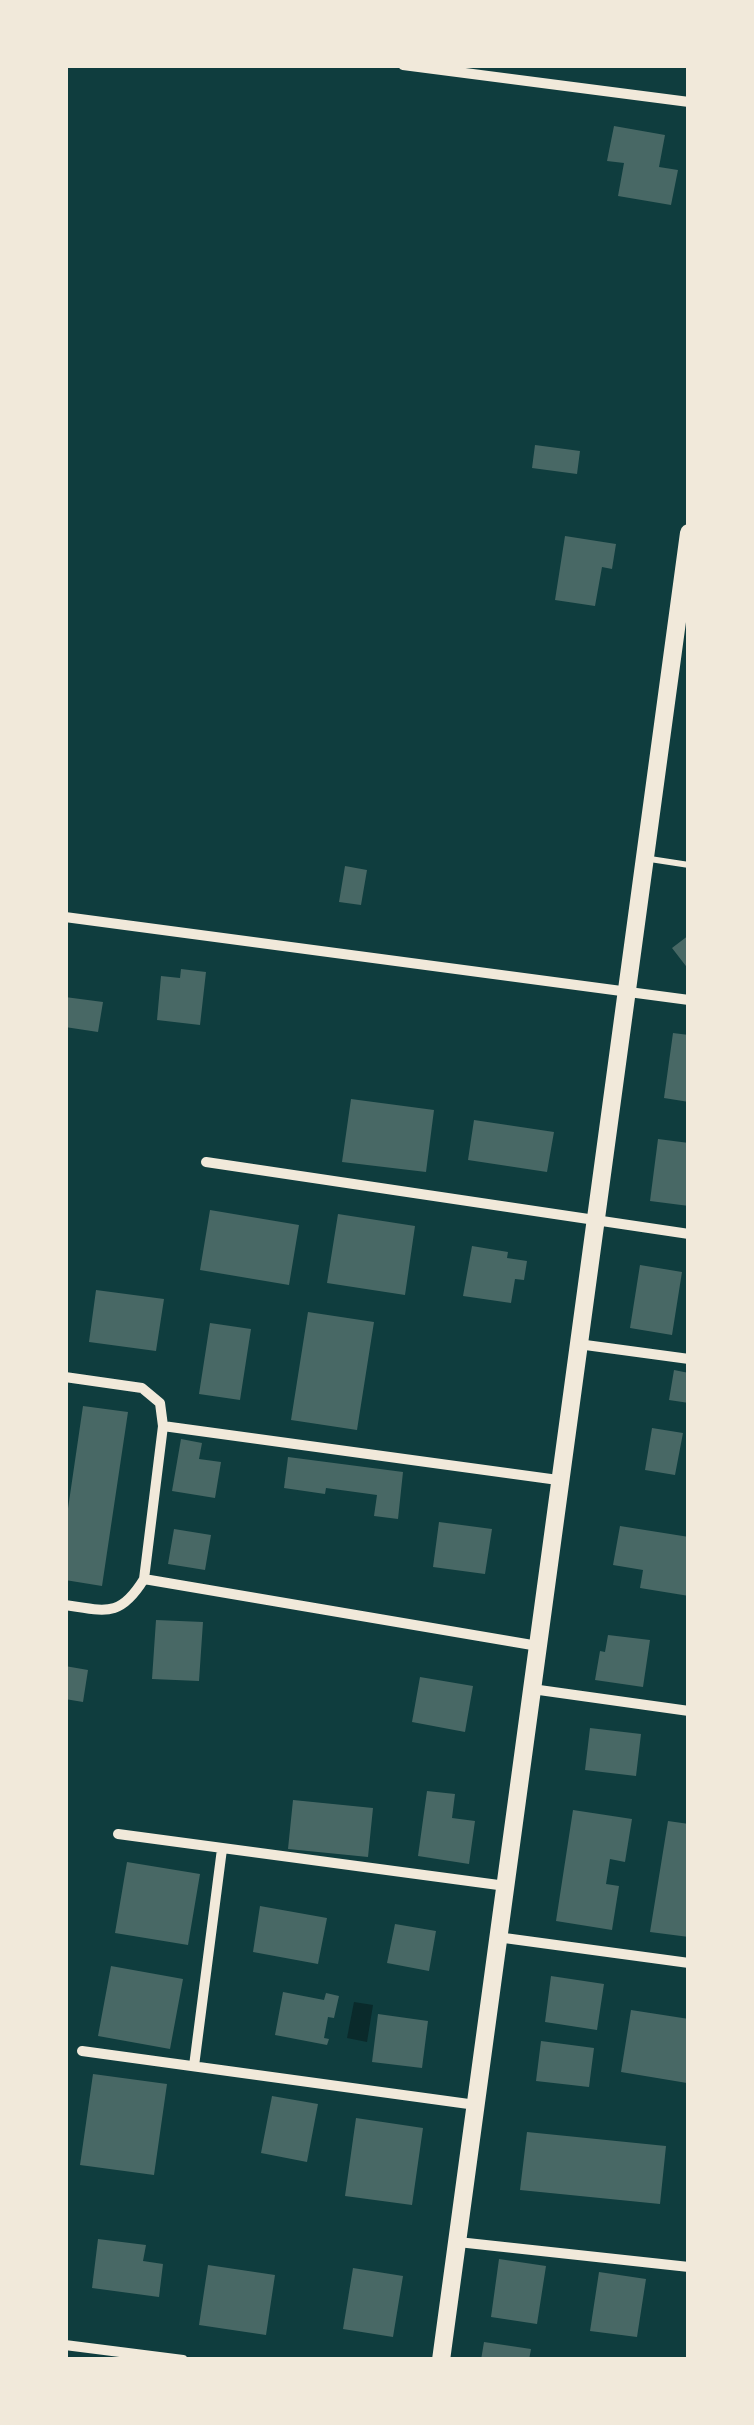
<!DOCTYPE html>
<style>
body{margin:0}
#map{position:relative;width:754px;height:2425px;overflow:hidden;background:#0f3d3e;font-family:Poppins,sans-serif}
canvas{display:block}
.frame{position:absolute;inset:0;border:68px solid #f1e9da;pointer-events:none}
</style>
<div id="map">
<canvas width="754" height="2425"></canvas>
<div class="frame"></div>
</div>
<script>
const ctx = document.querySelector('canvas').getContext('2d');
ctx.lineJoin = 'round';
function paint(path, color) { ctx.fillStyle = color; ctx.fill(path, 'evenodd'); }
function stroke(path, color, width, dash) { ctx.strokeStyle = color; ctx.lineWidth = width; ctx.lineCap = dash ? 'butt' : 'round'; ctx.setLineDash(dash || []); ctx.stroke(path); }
paint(new Path2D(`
 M354,2002L373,2005L367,2042L347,2038Z`), '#0a2a2b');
paint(new Path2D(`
 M614,126L665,135L659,167L678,170L671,205L618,196L624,163L607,161Z
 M535,445L580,451L577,474L532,468Z
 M565,536L616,544L612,569L602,567L595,606L555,600Z
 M345,866L367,870L361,905L339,902Z
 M689,935V970L672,948Z
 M181,969L206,972L200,1025L157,1020L161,976L180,978Z
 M65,997L103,1002L98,1032L65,1027Z
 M673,1033L689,1035V1102L664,1098Z
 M351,1099L434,1110L426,1172L342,1162Z
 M474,1120L554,1132L547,1172L468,1160Z
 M658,1139L689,1143V1206L650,1201Z
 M210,1210L299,1225L289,1285L200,1270Z
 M338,1214L415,1226L405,1295L327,1283Z
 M472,1246L508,1252L507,1258L527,1261L524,1280L515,1279L511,1303L463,1296Z
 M640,1265L682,1272L672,1335L630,1328Z
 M96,1290L164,1299L156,1351L89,1342Z
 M308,1312L374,1322L357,1430L291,1420Z
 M210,1323L251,1329L240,1400L199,1394Z
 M674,1370L689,1373V1403L669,1400Z
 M83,1406L128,1412L102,1586L65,1580V1529Z
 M652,1428L683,1433L675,1475L645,1470Z
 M181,1439L202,1443L199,1459L221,1462L215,1498L172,1491Z
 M288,1457L403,1472L398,1519L374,1516L377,1495L326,1488L325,1494L284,1488Z
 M439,1522L492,1529L485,1574L433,1567Z
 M620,1526L689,1537V1596L640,1588L643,1570L613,1565Z
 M174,1529L211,1535L205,1570L168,1564Z
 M156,1620L203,1622L199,1681L152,1679Z
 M608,1635L650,1640L643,1687L595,1680L600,1651L605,1652Z
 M65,1666L88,1670L83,1702L65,1699Z
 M420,1677L473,1686L465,1732L412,1722Z
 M590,1728L641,1734L636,1776L585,1770Z
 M427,1791L455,1794L452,1818L475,1821L469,1864L418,1856Z
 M293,1800L373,1808L368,1857L288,1849Z
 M573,1810L632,1819L625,1862L610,1859L606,1884L619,1886L612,1930L556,1921Z
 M668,1821L689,1824V1937L650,1932Z
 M127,1862L200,1874L188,1945L115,1933Z
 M260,1906L327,1918L318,1964L253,1952Z
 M395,1924L436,1931L429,1971L387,1963Z
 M111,1966L183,1979L170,2049L98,2036Z
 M551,1976L604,1984L597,2030L545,2022Z
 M283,1992L324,2000L326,1993L339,1996L334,2018L328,2017L324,2038L329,2039L327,2045L275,2035Z
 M631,2010L689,2019L687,2083L621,2072Z
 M378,2014L428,2021L422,2068L372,2062Z
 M541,2041L594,2048L589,2087L536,2081Z
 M93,2074L167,2084L154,2175L80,2165Z
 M272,2096L318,2104L307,2162L261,2153Z
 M356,2118L423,2128L412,2205L345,2196Z
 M527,2132L666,2146L660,2204L520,2190Z
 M98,2239L146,2245L143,2261L163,2264L159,2297L92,2288Z
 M499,2259L546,2266L537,2324L491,2317Z
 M208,2265L275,2275L266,2335L199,2325Z
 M353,2268L403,2276L393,2337L343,2329Z
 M599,2272L646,2279L637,2337L590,2331Z
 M484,2342L531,2349L529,2360H481Z`), '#486865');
stroke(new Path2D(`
 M650,859L689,865`), '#f1e9da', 6);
stroke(new Path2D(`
 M403,65L689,102
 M65,917L689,1000
 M206,1162L689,1234
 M578,1344L689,1359
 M65,1377L142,1388L160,1403L163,1426L144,1579C120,1618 106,1611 65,1605
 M163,1426L558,1480
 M144,1579L538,1646
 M532,1689L689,1711
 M118,1834L506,1886
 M497,1937L689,1963
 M82,2051L476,2105
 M194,2066L222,1849
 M458,2242L689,2267
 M65,2345L183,2360`), '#f1e9da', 10);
stroke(new Path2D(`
 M441,2360L689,533`), '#f1e9da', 18);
</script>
